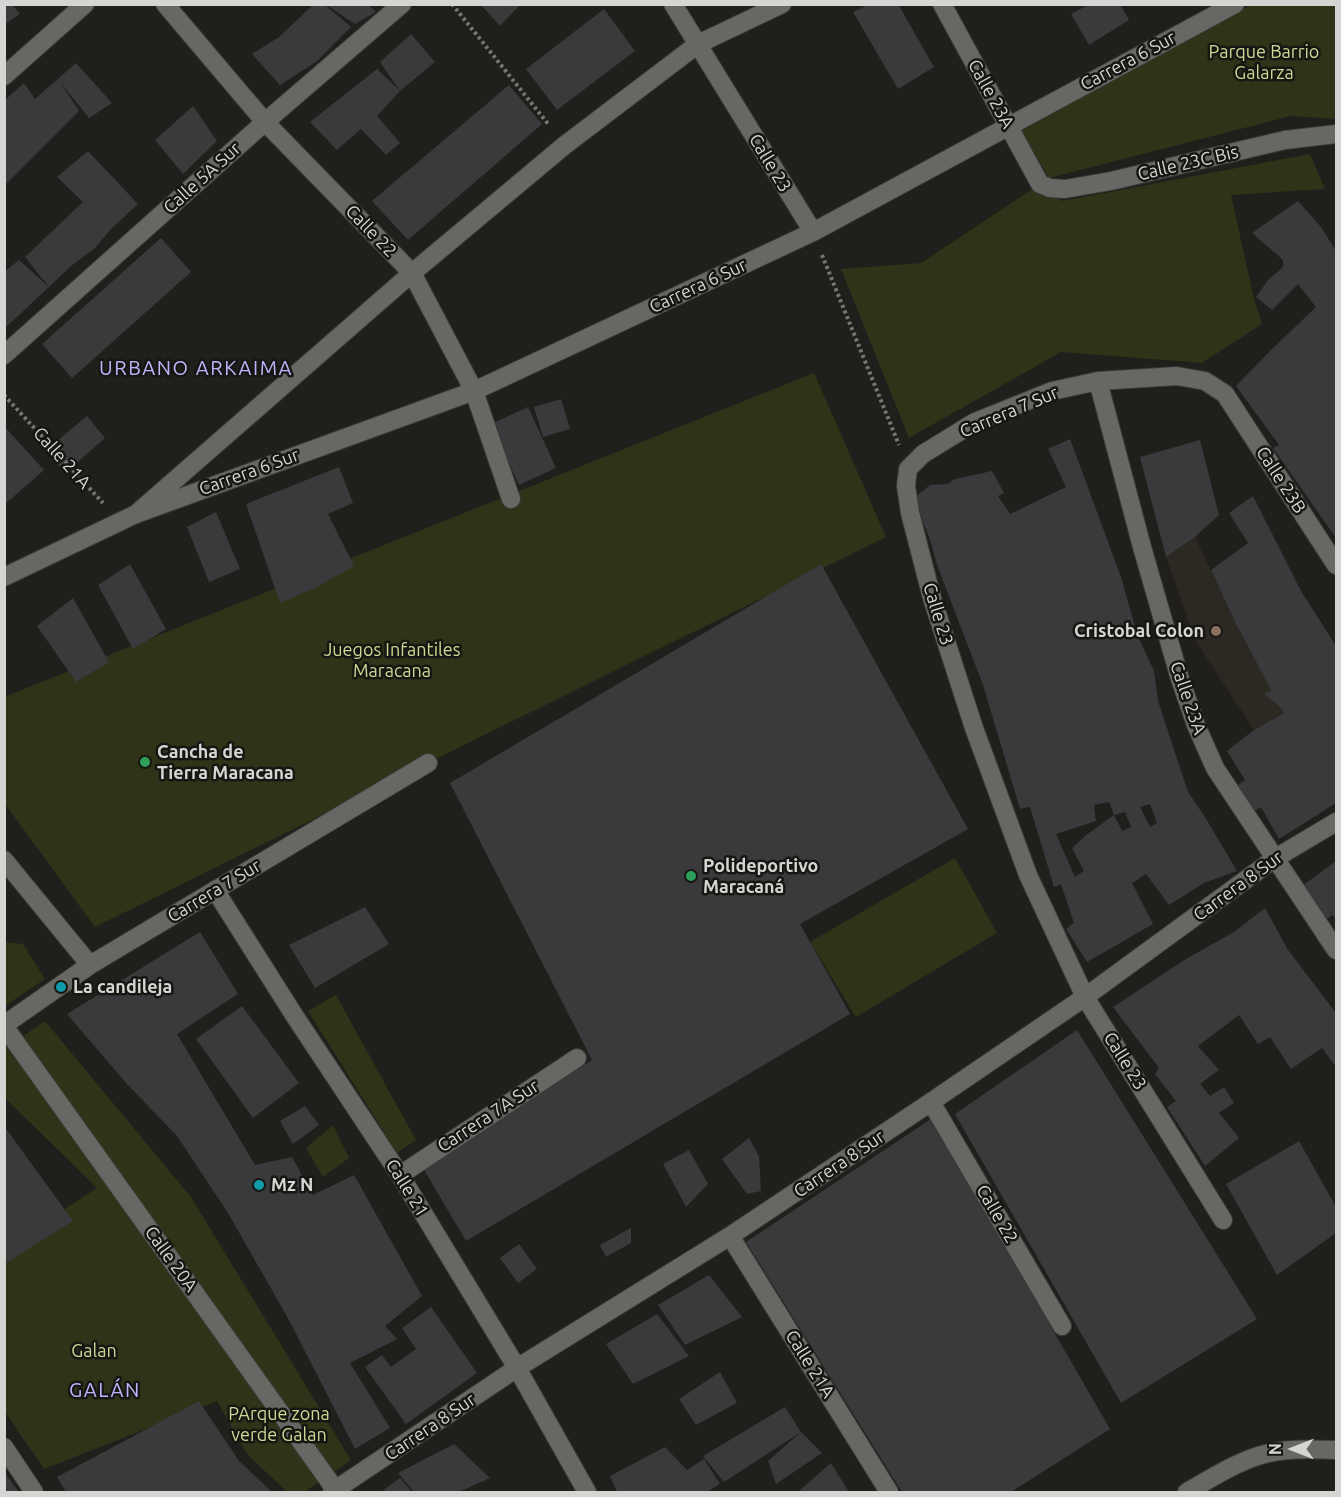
<!DOCTYPE html>
<meta charset="utf-8">
<style>
body{margin:0}
#map{position:relative;width:1341px;height:1497px;overflow:hidden;background:#201f1c;font-family:Ubuntu,sans-serif}
canvas{display:block}
.frame{position:absolute;inset:0;border:6px solid #d5d5d3;pointer-events:none}
.north{position:absolute;left:1263px;top:1419px;width:60px;height:60px;-webkit-text-stroke:4px #171613;paint-order:stroke;rotate:270deg;font-size:16px;font-weight:700;line-height:24px;text-align:center;color:#d5d5d3}
.north::after{content:'';display:block;margin:auto;width:21px;height:27px;background:#d5d5d3;clip-path:polygon(50% 0,100% 100%,50% 72%,0 100%)}
</style>
<div id="map">
<canvas width="1341" height="1497"></canvas>
<div class="frame"></div>
<div class="north">N</div>
</div>
<script>
const ctx = document.querySelector('canvas').getContext('2d');
ctx.lineJoin = 'round';
function paint(path, color) { ctx.fillStyle = color; ctx.fill(path, 'evenodd'); }
function stroke(path, color, width, dash) { ctx.strokeStyle = color; ctx.lineWidth = width; ctx.lineCap = dash ? 'butt' : 'round'; ctx.setLineDash(dash || []); ctx.stroke(path); }
function label(font, color, halo, rows, align = 'center') {
  ctx.font = font + ' Ubuntu,sans-serif'; ctx.lineWidth = 5; ctx.setLineDash([]); ctx.textBaseline = 'middle'; ctx.strokeStyle = halo; ctx.fillStyle = color; for (const [text, x, y, turn = 0] of rows) {
    ctx.save(); ctx.translate(x, y); ctx.rotate((+turn || 0) * Math.PI / 180); ctx.textAlign = isNaN(turn) ? turn : align; if (halo) ctx.strokeText(text, 0, 0); ctx.fillText(text, 0, 0); ctx.restore();
  }
}
paint(new Path2D(`
 M1195,537L1235,622L1271,690L1265,694L1280,707L1284,713L1254,730L1195,640L1166,557Z`), '#2b2921');
paint(new Path2D(`
 M1250,5H1336V119L1291,116L1049,178L1021,131Z
 M1310,154L1325,189L1231,195L1254,299L1262,324L1202,363L1061,352L909,438L841,269L921,263L1034,188L1063,201Z
 M814,373L886,537L95,927L5,804L4,697Z
 M955,858L997,933L856,1017L810,942Z
 M4,942L23,944L45,979L5,1006Z
 M336,995L416,1140L397,1153L308,1011Z
 M45,1021L191,1197L351,1460L305,1492H287L247,1454L217,1401L44,1469L5,1412V1248L97,1188L5,1098L4,1049Z
 M333,1125L349,1158L323,1177L306,1148Z`), '#2f3318');
paint(new Path2D(`
 M4,4H12L20,14L4,25Z
 M314,4H324L351,27L316,62L280,85L252,54L279,37Z
 M325,4H367L376,12L355,24Z
 M480,4H521L500,26Z
 M870,4H898L934,67L898,89L853,12Z
 M1090,4H1120L1129,20L1089,45L1071,14Z
 M604,9L635,51L557,110L526,69Z
 M411,34L435,62L400,91L380,62Z
 M76,63L112,103L89,118L60,82L79,111L5,185V100L24,83L35,99Z
 M377,69L400,91L377,116L400,143L386,155L361,129L337,150L310,122Z
 M509,85L542,124L408,240L372,201Z
 M193,106L217,141L183,174L155,140Z
 M88,151L138,204L110,230L95,248L71,266L49,287L25,257L83,202L57,177Z
 M1298,201L1321,227L1336,251V538L1273,448L1279,445L1236,386L1271,350L1316,307L1298,284L1272,310L1256,297L1268,280L1283,267V260L1252,233Z
 M161,238L191,272L72,378L42,344Z
 M19,260L49,287L4,329V272Z
 M561,399L570,429L543,437L534,407Z
 M528,407L556,468L519,485L491,424Z
 M87,416L105,438L65,473L46,450Z
 M4,426L44,470L4,505Z
 M1070,439L1121,577L1137,634L1154,671L1158,701L1188,792L1205,817L1237,871L1204,883L1169,905L1146,874L1132,883L1153,924L1087,962L1066,929L1074,923L1061,884L1054,887L1030,807L1020,809L983,685L937,565L930,539L913,499L930,485L947,484L955,479L992,471L1004,493L998,496L1010,514L1066,487L1048,449ZM1109,802L1114,815L1125,812L1131,827L1122,831L1114,815L1085,836L1072,848L1084,871L1075,877L1056,834L1096,821L1094,805ZM1150,804L1157,823L1150,827L1140,807Z
 M1200,440L1219,515L1195,537L1166,557L1140,457Z
 M339,467L353,503L328,514L354,566L317,587L280,603L246,504Z
 M1253,496L1301,591L1336,646V803L1279,839L1261,807L1251,813L1237,786L1245,780L1227,751L1254,730L1284,713L1280,707L1264,694L1271,690L1235,622L1211,570L1248,543L1229,513Z
 M216,512L240,569L209,582L187,527Z
 M130,564L166,629L133,649L98,585Z
 M821,564L968,829L800,924L850,1014L466,1241L423,1168L592,1060L450,783Z
 M73,598L109,662L76,682L37,626Z
 M1336,861V921L1333,915L1321,922L1298,889Z
 M365,907L389,944L315,988L289,945Z
 M1265,908L1288,950L1336,1013V1067L1322,1048L1291,1069L1270,1037L1258,1044L1239,1015L1198,1046L1219,1070L1200,1084L1210,1096L1224,1087L1234,1103L1219,1113L1239,1138L1205,1166L1167,1107L1176,1101L1155,1074L1159,1068L1113,1007L1186,959L1234,932Z
 M200,932L238,994L177,1034L255,1165L292,1157L313,1195L354,1175L422,1296L385,1326L397,1339L350,1363L390,1428L355,1449L289,1320L228,1213L177,1136L127,1084L67,1014Z
 M242,1006L299,1083L253,1118L196,1039Z
 M1077,1030L1257,1319L1121,1403L955,1114Z
 M305,1106L319,1125L293,1144L280,1121Z
 M931,1119L1110,1429L1011,1492H902L746,1242Z
 M4,1126L73,1221L4,1264Z
 M749,1138L759,1156L761,1191L747,1194L722,1159Z
 M1299,1141L1336,1207V1233L1277,1275L1226,1184Z
 M689,1150L708,1184L686,1207L663,1164Z
 M631,1228V1243L606,1257L600,1245Z
 M519,1244L537,1269L518,1283L500,1258Z
 M709,1275L742,1317L685,1345L658,1305Z
 M431,1307L477,1373L406,1424L365,1367L382,1355L391,1367L416,1349L402,1328Z
 M657,1314L689,1356L633,1384L606,1344Z
 M720,1372L737,1403L696,1425L679,1399Z
 M199,1401L239,1461L272,1492H66L57,1477Z
 M785,1407L801,1432L822,1453L776,1484L768,1461L801,1432L724,1482L703,1456Z
 M454,1444L490,1478L459,1492H414L398,1473Z
 M665,1447L687,1470L704,1459L720,1484L707,1492H617L610,1476Z
 M831,1463L849,1492H798Z
 M4,1472L19,1492H4Z
 M400,1478L412,1492H381Z`), '#3a3a3d');
const minor = new Path2D(`
 M165,4L265,122L412,273L474,391L511,499
 M673,4L813,232
 M942,4L1040,184L1050,188L1065,189L1111,181L1285,140L1336,134
 M4,76L85,4
 M4,355L265,122L402,4
 M1098,381L1142,547L1180,679L1196,725L1215,768L1336,950
 M136,514L474,391L813,232L1235,4
 M4,577L136,514L412,273L565,145L698,44L782,4
 M4,860L90,965
 M215,890L294,1015L400,1175L517,1368L587,1492
 M4,1025L90,965L428,763
 M4,1026L337,1492
 M931,1102L1062,1326
 M400,1175L577,1058
 M1223,1220L1085,997L1028,875L974,728L932,598L910,513L906,486L908,469L923,454L975,422L1052,391L1098,381L1177,376L1205,381L1225,394L1336,565
 M730,1236L889,1492
 M4,1447L34,1492
 M332,1492L517,1368L730,1236L931,1102L1085,997L1274,859L1336,822
 M1187,1492C1210,1479 1233,1464 1258,1456C1282,1448 1311,1449 1336,1450`);
stroke(minor, '#3b3a38', 20);
stroke(new Path2D(`
 M452,4L549,125
 M822,255L899,445
 M4,395L103,503`), '#767673', 4, [3, 3]);
stroke(minor, '#686763', 18);
for (const [x, y, r, color] of [
 [1216,631,6,"#8d6e63"],
 [145,762,6,"#2e9e5b"],
 [691,876,6,"#2e9e5b"],
 [61,987,6,"#0f9aa8"],
 [259,1185,6,"#0f9aa8"]
]) { const dot = new Path2D(); dot.arc(x, y, r, 0, 2 * Math.PI); ctx.fillStyle = color; ctx.fill(dot); stroke(dot, '#171613', 2); }
label('18px', '#ced894', '#171613', [
 ["Parque Barrio",1264,52],
 ["Galarza",1264,73],
 ["Juegos Infantiles",392,650],
 ["Maracana",392,671],
 ["Galan",94,1351],
 ["PArque zona",279,1414],
 ["verde Galan",279,1435]
]);
label('18px', '#d5d5d3', '#171613', [
 ["Carrera 6 Sur",1128,61,-28],
 ["Calle 23A",991,94,61],
 ["Calle 23",770,163,59],
 ["Calle 23C Bis",1188,163,-13],
 ["Calle 5A Sur",202,178,-42],
 ["Calle 22",371,231,46],
 ["Carrera 6 Sur",698,286,-25],
 ["Carrera 7 Sur",1009,412,-23],
 ["Calle 21A",62,458,48],
 ["Carrera 6 Sur",249,472,-20],
 ["Calle 23B",1281,480,57],
 ["Calle 23",938,614,73],
 ["Calle 23A",1188,698,71],
 ["Carrera 8 Sur",1238,886,-36],
 ["Carrera 7 Sur",214,891,-31],
 ["Calle 23",1125,1061,58],
 ["Carrera 7A Sur",488,1116,-33],
 ["Carrera 8 Sur",839,1164,-34],
 ["Calle 21",407,1188,58],
 ["Calle 22",997,1214,60],
 ["Calle 20A",171,1259,54],
 ["Calle 21A",810,1364,58],
 ["Carrera 8 Sur",430,1427,-34]
]);
label('bold 18px', '#d5d5d3', '#171613', [
 ["Cristobal Colon",1204,631,"right"],
 ["Cancha de",157,752],
 ["Tierra Maracana",157,773],
 ["Polideportivo",703,866],
 ["Maracaná",703,887],
 ["La candileja",73,987],
 ["Mz N",271,1185]
], 'left');
ctx.letterSpacing = '1.5px';
label('20px', '#c0b5fc', '#171613', [
 ["URBANO ARKAIMA",196,368],
 ["GALÁN",105,1390]
]);
ctx.letterSpacing = '0px';
</script>
